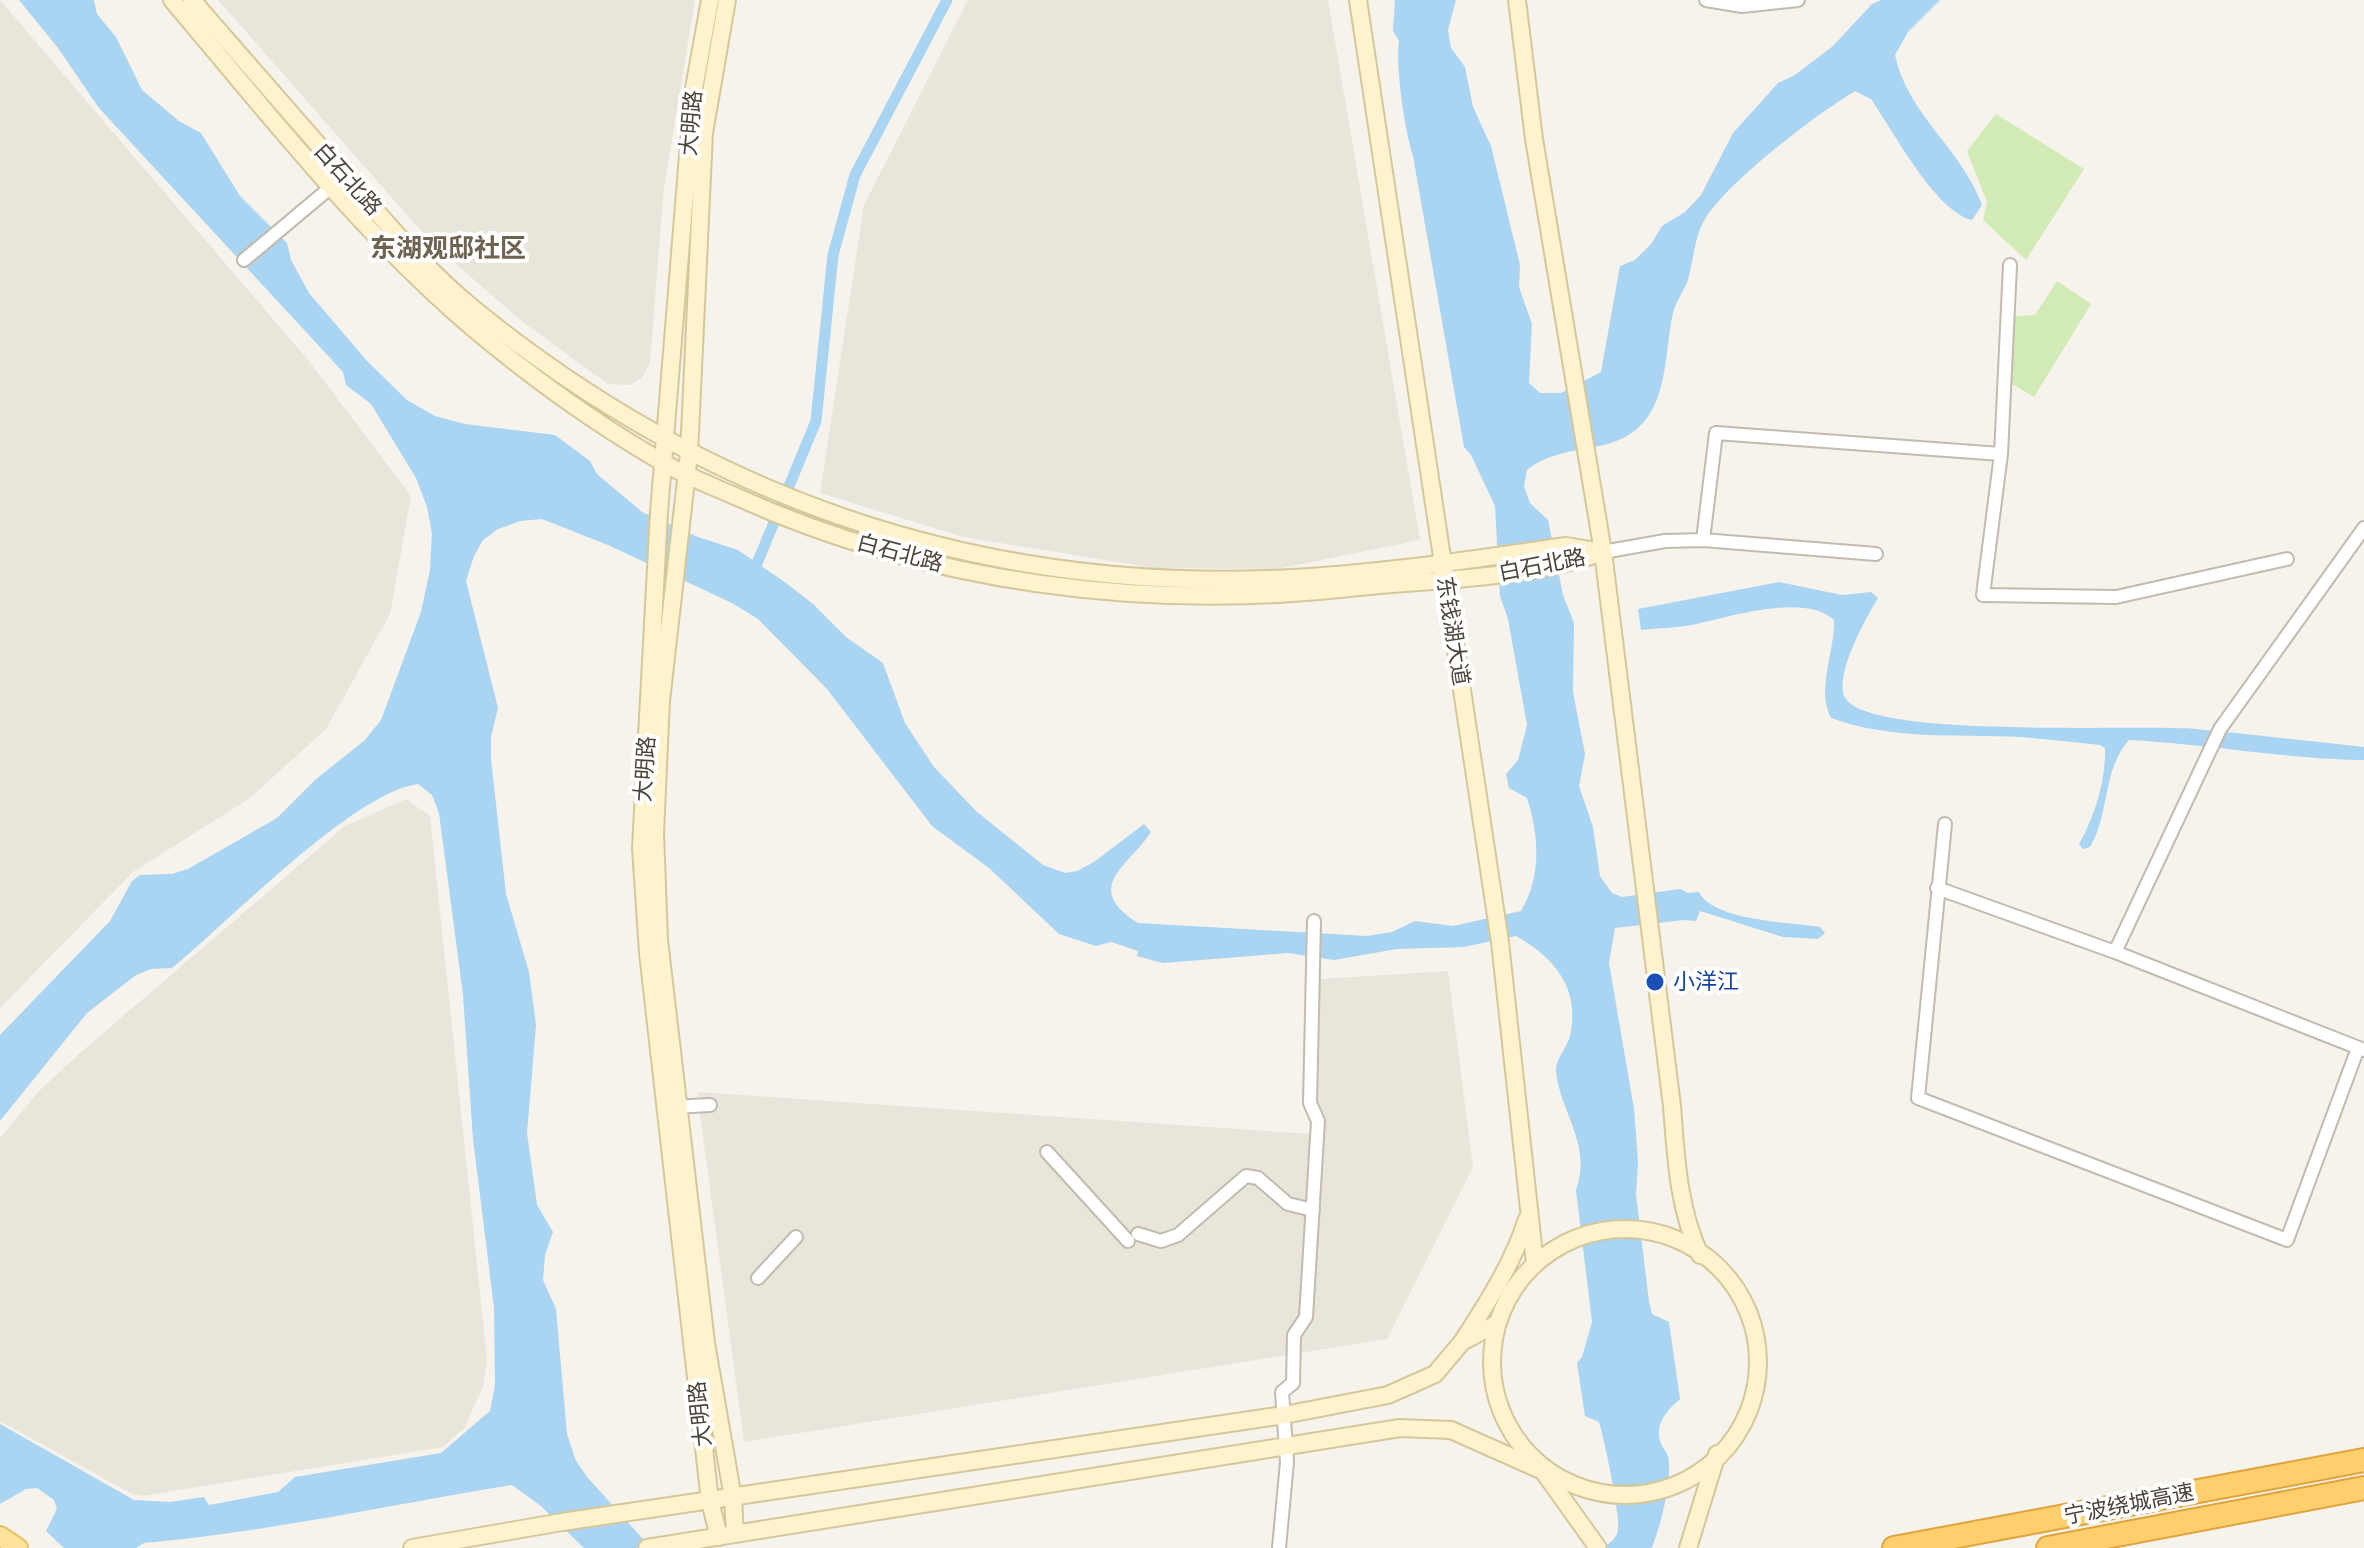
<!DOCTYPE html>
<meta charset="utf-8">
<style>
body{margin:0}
canvas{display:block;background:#f6f3ec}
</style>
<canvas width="2364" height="1548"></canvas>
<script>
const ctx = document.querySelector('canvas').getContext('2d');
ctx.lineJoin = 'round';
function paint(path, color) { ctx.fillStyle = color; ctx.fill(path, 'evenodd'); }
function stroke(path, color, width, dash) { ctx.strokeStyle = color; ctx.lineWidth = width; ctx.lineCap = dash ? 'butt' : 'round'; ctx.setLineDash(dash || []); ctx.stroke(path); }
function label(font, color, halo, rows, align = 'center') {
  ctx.font = font + ' Barlow,"Noto Sans SC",sans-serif'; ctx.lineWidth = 8; ctx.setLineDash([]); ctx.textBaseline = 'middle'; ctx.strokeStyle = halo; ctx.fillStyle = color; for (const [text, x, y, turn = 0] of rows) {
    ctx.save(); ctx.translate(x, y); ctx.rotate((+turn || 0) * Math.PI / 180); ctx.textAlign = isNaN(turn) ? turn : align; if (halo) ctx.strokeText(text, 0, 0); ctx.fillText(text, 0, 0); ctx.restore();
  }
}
paint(new Path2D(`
 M0,0L309,361L411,496L390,614L326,729L250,798L133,872L0,1008Z
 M218,0H695L664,188L650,362L642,378L630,385L608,384L520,320L430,241Z
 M968,0H1328L1420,540L1277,569L1155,568L963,537L820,493L864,205Z
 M406,799L430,816L487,1360L483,1387L464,1428L443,1447L142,1496L132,1494L0,1421V1138L38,1092L81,1052L345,826Z
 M1448,971L1473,1167L1387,1339L744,1442L697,1092L1311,1134L1320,979Z`), '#eae5da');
paint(new Path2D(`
 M1996,114L2084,169L2026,260L1983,220L1987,202L1967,151Z
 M2057,281L2091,304L2034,397L2009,382L2015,316L2035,315Z`), '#d2eab5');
paint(new Path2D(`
 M19,0H94L97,14L116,37L142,90L179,121L201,133L240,196L287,243L291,260L309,293L367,361L407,400L435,416L465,424L555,435L590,461L597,474L642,512L698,537L738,550L786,583L813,604L846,637L883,663L905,723L934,767L976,811L1043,865L1065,873L1077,871L1094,862L1144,824L1151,832C1128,867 1082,887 1138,923L1367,936L1392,932L1415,921L1453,926L1521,911C1542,876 1539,836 1527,798L1509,788L1506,774L1518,760L1527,725L1508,619L1500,596L1495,506L1471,455L1464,447L1413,156C1405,132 1395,65 1399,41L1393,31L1395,0H1456L1448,30L1451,48L1465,67L1473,107L1491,146L1520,265L1519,287L1532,324L1529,383L1540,393H1561L1601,372L1620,266L1635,260L1651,244L1662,226L1685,212L1701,195L1733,133L1778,83L1795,75L1833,46L1872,4L1881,0H1940L1908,32L1895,55C1907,114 1962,149 1982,205L1972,220C1935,211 1894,132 1871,99L1855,91C1814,116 1734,177 1707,216C1694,235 1694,259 1688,280C1684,291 1676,301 1673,313C1665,348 1668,395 1643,423C1613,457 1563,441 1527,470L1524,486L1530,503L1548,520L1563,595L1574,623L1573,692L1585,754L1579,786L1593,827L1600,876L1612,893L1622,897L1680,889L1688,893L1699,892C1713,921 1790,922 1820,927L1825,933L1818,939L1783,937L1700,911L1696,921L1683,920L1615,928L1609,963L1634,1109L1638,1162L1636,1194L1649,1302L1652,1314L1669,1322L1680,1399C1668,1409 1655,1423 1660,1441C1662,1449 1669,1452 1669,1463C1670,1490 1661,1523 1652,1548H1602C1610,1543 1616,1540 1618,1530C1621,1518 1604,1438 1599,1422L1585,1416L1577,1363L1582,1357L1592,1322L1576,1190C1593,1145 1559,1111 1556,1070C1556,1059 1567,1047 1570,1036C1581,989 1554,957 1516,936L1463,947L1397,949L1334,960L1288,953L1163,963L1137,956L1138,951L1111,942L1096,946L1059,934L989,868L932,826L827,689L758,619L732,603L608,545L542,519L520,521L498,529L483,540L474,556L466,581L498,708L491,737V759L506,894L529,972L536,1025L527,1133L537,1205L553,1232L545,1255L543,1280L556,1309L567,1434L576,1461L588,1478L651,1548H584L541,1506L512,1485C389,1505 268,1532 144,1543L136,1548H64L46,1531L57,1509L54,1500L37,1488L26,1489L0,1504V1424L134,1500L170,1502L204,1497L209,1505L278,1492L295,1477L441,1453L490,1411L495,1385L494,1308L473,1139L463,995L439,813L432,795L418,784C352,793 229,922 172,968L151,969L136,975L87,1013L0,1121V1035L110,921L132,881L140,875L172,874L188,869L277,818L315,780L365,740L381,720L421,612L430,570L432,533L427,507L416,478L371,404L346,385L343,372L99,108L58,48Z
 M1779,582L1842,595L1871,592L1878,598C1866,618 1832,678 1846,699C1873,739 2139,724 2195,729C2251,734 2307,741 2364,747V760C2285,759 2208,744 2129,740C2102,770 2110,814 2090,847L2083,849L2079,844C2095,816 2106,780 2105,748L2100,745C2073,742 2047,739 2020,737C1957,734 1891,740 1831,718C1816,689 1835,652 1834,620C1804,592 1727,618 1692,625C1675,628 1658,628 1641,630L1638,609Z`), '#a9d4f2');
stroke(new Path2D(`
 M751,578L816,421L833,255L855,175L947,0`), '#a9d4f2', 11);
const street = new Path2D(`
 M1706,0L1742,6L1798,0
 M244,260L331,187
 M2010,265L2001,454L1983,595L2116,597L2287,559
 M1703,540L1716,433L2001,454
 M1603,552L1665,541L1703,540L1876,554
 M1945,824L1918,1098L2287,1240L2358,1048
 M1937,888L2115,952L2364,1050
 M2115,952L2220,729L2364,528
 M673,1107L710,1105
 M1047,1152L1128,1241
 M1138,1234L1161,1241L1178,1235L1246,1176L1258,1178L1288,1204L1313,1210
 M758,1278L796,1237
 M1279,1548L1287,1462L1282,1392L1293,1383L1294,1335L1306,1317L1318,1121L1310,1103L1314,921`);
const secondary = new Path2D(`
 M172,0C266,111 357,228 467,323C528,375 593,422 662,462C686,476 712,486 737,497C928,583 1143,611 1350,588C1434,579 1523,580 1603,552
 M192,0C244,60 296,120 348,179C388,225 427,271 475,310C704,496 970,589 1267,579C1366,576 1467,560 1566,546L1601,552
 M710,0L693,94L659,512L641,848L648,953L710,1501L719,1537
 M727,0L704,133L689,454L661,701L655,833L659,940L706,1343L733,1498L735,1534
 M1358,0L1500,942L1535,1264
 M1517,0L1534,139L1603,552L1672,1106C1676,1158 1678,1207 1700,1255
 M1492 1362a133 133 0 1 1 266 0a133 133 0 1 1-266 0Z
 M1464,1339C1489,1300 1513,1263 1527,1219
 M412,1548L562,1522L1284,1415L1388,1395L1435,1374L1462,1342L1498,1323
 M647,1548L1400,1428L1451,1430L1543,1471L1598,1548
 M1688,1548L1717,1454`);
const primary = new Path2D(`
 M0,1536L18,1548`);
const highway = new Path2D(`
 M1894,1548L2364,1460
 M2048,1548L2364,1488`);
stroke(street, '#c2bbae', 16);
stroke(secondary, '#d6c79b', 20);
stroke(primary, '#e6c16a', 22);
stroke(highway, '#e0a43c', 26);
stroke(street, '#fff', 12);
stroke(secondary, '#fff3cd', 16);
stroke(primary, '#ffe39c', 18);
stroke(highway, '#ffcf6e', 22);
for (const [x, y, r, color] of [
 [1655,982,10,"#1a4fb4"]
]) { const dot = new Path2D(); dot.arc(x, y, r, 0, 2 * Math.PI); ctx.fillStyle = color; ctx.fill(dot); stroke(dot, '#fff', 3); }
label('22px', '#4b4439', '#fff', [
 ["大明路",691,123,-85],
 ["白石北路",348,179,48],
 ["白石北路",900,553,15],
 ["白石北路",1542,565,-11],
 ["东钱湖大道",1453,631,81],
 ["大明路",645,769,-86],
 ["大明路",700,1414,-96],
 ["宁波绕城高速",2129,1504,-11]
]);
label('22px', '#164399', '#fff', [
 ["小洋江",1673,982]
], 'left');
label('bold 26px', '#6e6250', '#fff', [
 ["东湖观邸社区",448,248]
]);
</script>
